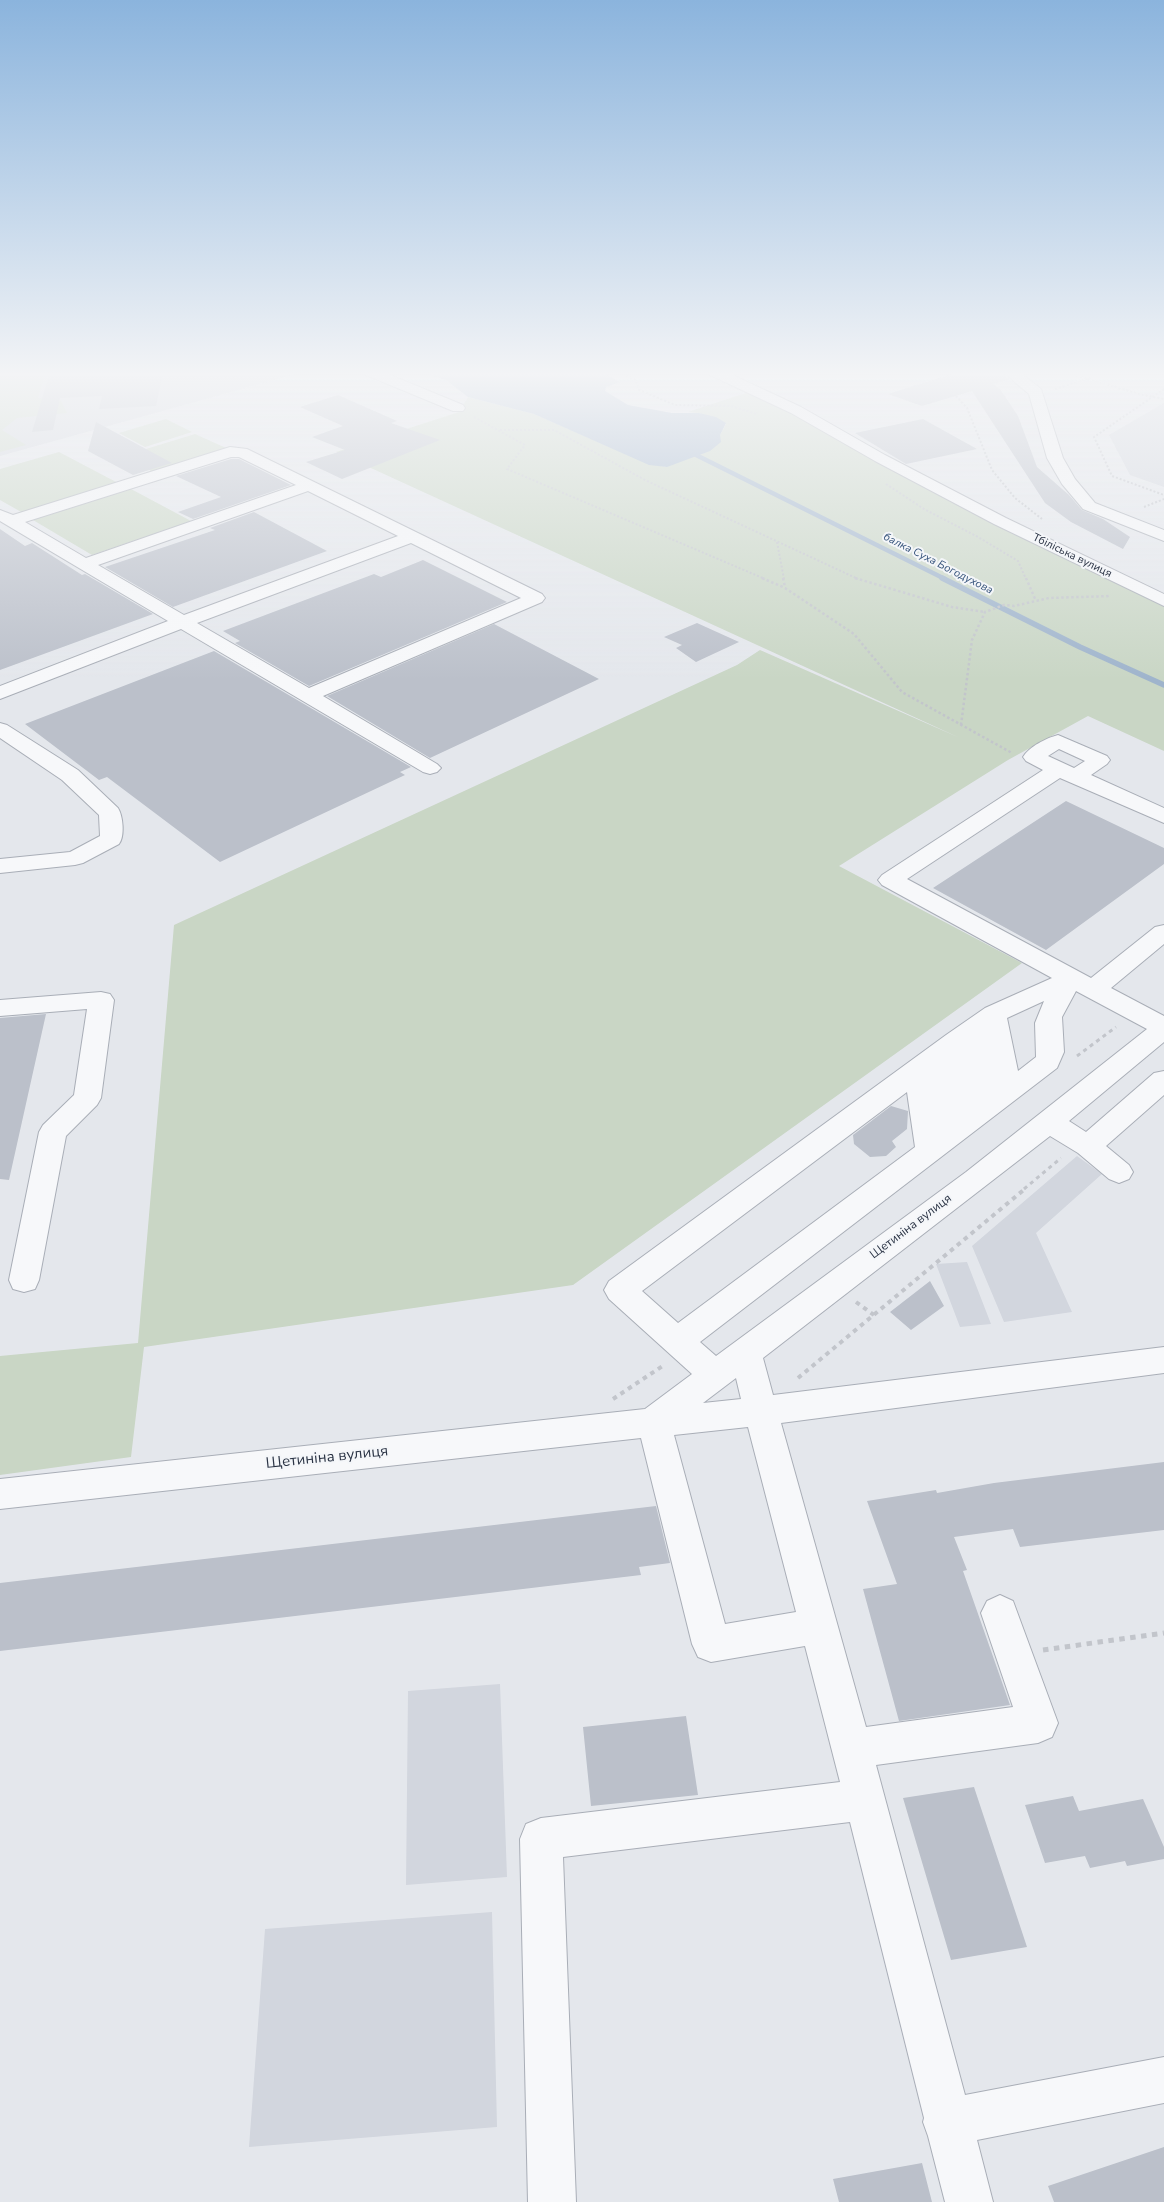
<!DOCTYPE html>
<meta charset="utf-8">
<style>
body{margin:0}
canvas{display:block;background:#e4e7ec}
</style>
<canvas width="1164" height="2202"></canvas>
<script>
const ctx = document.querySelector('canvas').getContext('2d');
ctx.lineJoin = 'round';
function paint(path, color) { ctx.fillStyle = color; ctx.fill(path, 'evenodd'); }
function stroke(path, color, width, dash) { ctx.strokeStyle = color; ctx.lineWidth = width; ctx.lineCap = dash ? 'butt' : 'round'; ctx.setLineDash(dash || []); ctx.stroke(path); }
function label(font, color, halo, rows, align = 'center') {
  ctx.font = font + ' "Nunito Sans",sans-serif'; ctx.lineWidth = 4; ctx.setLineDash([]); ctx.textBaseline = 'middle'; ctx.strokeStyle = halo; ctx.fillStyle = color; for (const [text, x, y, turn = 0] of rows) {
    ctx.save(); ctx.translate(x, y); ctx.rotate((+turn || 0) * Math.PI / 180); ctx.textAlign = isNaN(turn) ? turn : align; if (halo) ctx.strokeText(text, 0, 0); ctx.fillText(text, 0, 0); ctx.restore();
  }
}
paint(new Path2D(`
 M0,372H303L0,456Z
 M1164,403V487L1130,475L1109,435Z
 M1077,1156L1102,1174L1036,1233L1072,1312L1004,1322L972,1246Z
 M967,1262L991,1324L960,1327L936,1264Z
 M500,1684L507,1877L406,1885L408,1691Z
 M492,1912L497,2127L249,2147L265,1929Z`), '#d2d6de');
paint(new Path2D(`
 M0,372H46L38,398L61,401L67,413L17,418L2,430L26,445L0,452Z
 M749,392C803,418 854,448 907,476C991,522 1077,564 1164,606V751L1088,716L1008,760L839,866L1022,963L573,1285L144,1347L131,1457L0,1475V1356L138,1343L174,925L737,665L760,650L960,738L336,452L459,412L468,397L534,414L649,464L667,467L720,435L726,424L699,413L688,412Z
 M166,419L192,432L145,447L119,433Z
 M195,434L226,448L153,472L123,456Z
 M59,452L118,483L23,513L0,500V469Z
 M131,489L191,521L92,555L33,520Z`), '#c9d6c5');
paint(new Path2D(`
 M420,372H612L607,375L620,382L606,387L605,391L628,405L672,413H699L716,417L726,423L720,435L721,442L710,451L667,467L649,465L534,414L468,397L446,380Z`), '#9fb4cc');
stroke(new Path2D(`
 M688,451L945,579`), '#9fb4cc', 4.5);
stroke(new Path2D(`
 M942,578L1080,647L1164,685`), '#9fb4cc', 5.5);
paint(new Path2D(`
 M50,372H127L128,374L163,373L156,406L99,409L102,396L60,398L53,430L32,432Z
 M958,372H1001L1009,380L993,384L1000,389L1018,416L1037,467L1069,495L1082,510L1103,519L1130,537L1123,549L1071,522L1045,503L972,391L922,406L888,394Z
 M338,395L397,421L391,423L440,440L342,479L306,462L345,450L312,437L343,426L300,407Z
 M923,419L977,449L906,464L855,433Z
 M96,422L172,463L133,475L88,451Z
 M231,459H239L291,485L193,519L178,512L221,497L176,476Z
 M254,512L327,551L173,607L105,567L215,530L210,528Z
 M0,529L25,546L32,543L82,575L85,574L153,614L0,670Z
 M423,560L507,602L309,686L235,643L240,641L223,631L374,574L381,577Z
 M697,623L739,642L696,662L676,648L682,645L664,637Z
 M494,624L599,679L430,758L327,696Z
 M214,651L411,767L400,772L405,775L220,862L107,777L99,780L25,724Z
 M1066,801L1164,848V864L1046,950L933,888Z
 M46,1014L9,1180L0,1179V1018Z
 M891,1106L908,1111L907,1129L892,1141L896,1147L886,1156L870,1157L854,1144L853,1135Z
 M930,1281L944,1306L911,1330L890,1312Z
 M1164,1462V1530L1020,1547L1013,1529L954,1537L967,1570L963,1571L1010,1705L899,1721L863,1589L897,1584L867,1501L936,1490L937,1493L994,1483Z
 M656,1506L670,1563L639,1567L641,1575L0,1651V1583Z
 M686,1716L698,1795L591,1806L583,1727Z
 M974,1787L1027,1947L951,1960L903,1798Z
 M1073,1796L1079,1811L1143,1799L1164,1847V1859L1127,1866L1125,1861L1090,1868L1085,1856L1045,1863L1025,1805Z
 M1164,2147V2202H1054L1048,2186Z
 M922,2163L932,2202H839L833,2179Z`), '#bbc0ca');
const minor = new Path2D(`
 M364,372H383L463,405L465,408L463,411H453L366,375Z
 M708,372H726L801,407L885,455L1006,518L1164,594V606L994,524L875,461L791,413L710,375Z
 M1003,372H1019L1041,389L1063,458L1075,479L1095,503L1164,530V541L1083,509L1062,484L1047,458L1029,394Z
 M230,447L247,449L542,594L545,598L542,602L323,696L437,764L441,768L437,772L430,774L423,772L181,629L0,699V686L168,621L0,521V510L13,515ZM231,457H239L296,485L86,558L25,522ZM308,491L398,536L184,615L98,565ZM411,543L521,598L309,688L197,623Z
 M0,723L7,725L78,770L118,808C123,816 125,836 119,844L83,863L75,865L0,873V859L70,852L100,836L99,815L62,780L0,738Z
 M1058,735L1107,756L1110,760L1107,764L1091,775L1164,808V823L1060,778L907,879L1091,978L1155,927L1164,925V944L1111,988L1164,1016V1042L1069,1121L1086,1132L1154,1073L1164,1071V1095L1106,1146L1129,1165L1133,1172L1129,1179L1119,1183L1109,1179L1078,1153L1050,1136L763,1358L773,1395L1164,1347V1373L781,1423L866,1727L1013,1707L981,1613L987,1601L1000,1595L1013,1601L1058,1723L1052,1737L1038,1743L876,1765L965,2095L1164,2057V2103L977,2140L993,2202H945L928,2136L923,2122L924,2118L850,1822L563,1857L576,2202H528L520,1839L526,1824L541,1818L840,1782L805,1646L711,1662L698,1657L692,1644L641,1438L0,1509V1479L645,1409L692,1374L609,1299L604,1290L609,1281L946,1035L985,1008L1052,978L882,885L878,880L882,875L1043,770L1026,761L1023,757C1029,747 1046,738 1058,735ZM1059,749L1085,761L1074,768L1048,756ZM1076,991L1147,1029L966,1172L716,1356L700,1342L1057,1068L1064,1052L1062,1017ZM1044,1001L1035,1023L1036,1057L1018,1071L1007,1018ZM907,1092L915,1147L678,1323L642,1291ZM736,1378L741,1399L703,1403ZM748,1427L796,1612L725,1624L674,1435Z
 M101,992L110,994L114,1000L101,1098L97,1105L66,1136L39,1280L35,1289L24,1292L13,1289L9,1280L39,1132L43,1125L74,1095L87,1009L0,1016V1000Z`);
stroke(minor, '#a9aeb7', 2);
stroke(new Path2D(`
 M619,372L635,380L639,390L675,405L731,406L757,414
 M987,372L952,380L945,384L967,408L992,470L1015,498L1042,519
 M1065,372L1139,394L1164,399
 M1055,389L1090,378
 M1164,389L1094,437L1112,476L1164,495
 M474,417L525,445L507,469L765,579
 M500,430H554L645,480L858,579
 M886,484L924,509L978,537L1018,561L1026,579
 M1144,507L1164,499
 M777,542L784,579`), '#c2c5cb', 2, [2, 2]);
stroke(new Path2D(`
 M762,578L785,588L854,634L902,692L1012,753
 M783,578L785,587
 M855,578L952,607L985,612
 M1026,578L1036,601
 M961,725L972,640L985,612L1004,605L1014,606L1049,598L1111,596`), '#c2c5cb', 2.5, [2.5, 2.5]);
stroke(new Path2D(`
 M1077,1056L1116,1027
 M1024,1189L1061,1158`), '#c2c5cb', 3, [4, 4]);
stroke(new Path2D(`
 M856,1302L874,1315
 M798,1378L1026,1188
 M613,1399L664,1365`), '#c2c5cb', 4, [4.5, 4.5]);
stroke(new Path2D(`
 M1043,1650L1164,1633`), '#c2c5cb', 5, [5.5, 5.5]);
paint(minor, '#f7f8fa');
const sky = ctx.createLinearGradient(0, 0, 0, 680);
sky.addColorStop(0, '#8bb4dd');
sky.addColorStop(0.55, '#f3f4f6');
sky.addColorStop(1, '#f3f4f600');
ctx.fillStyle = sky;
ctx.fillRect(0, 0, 1164, 680);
label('11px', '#2b3445', '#f4f6f9', [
 ["Тбіліська вулиця",1072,556,26]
]);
label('italic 11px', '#34527a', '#f4f6f9', [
 ["балка Суха Богодухова",938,564,27]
]);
label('12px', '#2b3445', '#f4f6f9', [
 ["Щетиніна вулиця",911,1227,-37]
]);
label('15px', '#2b3445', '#f4f6f9', [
 ["Щетиніна вулиця",327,1458,-6]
]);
</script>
